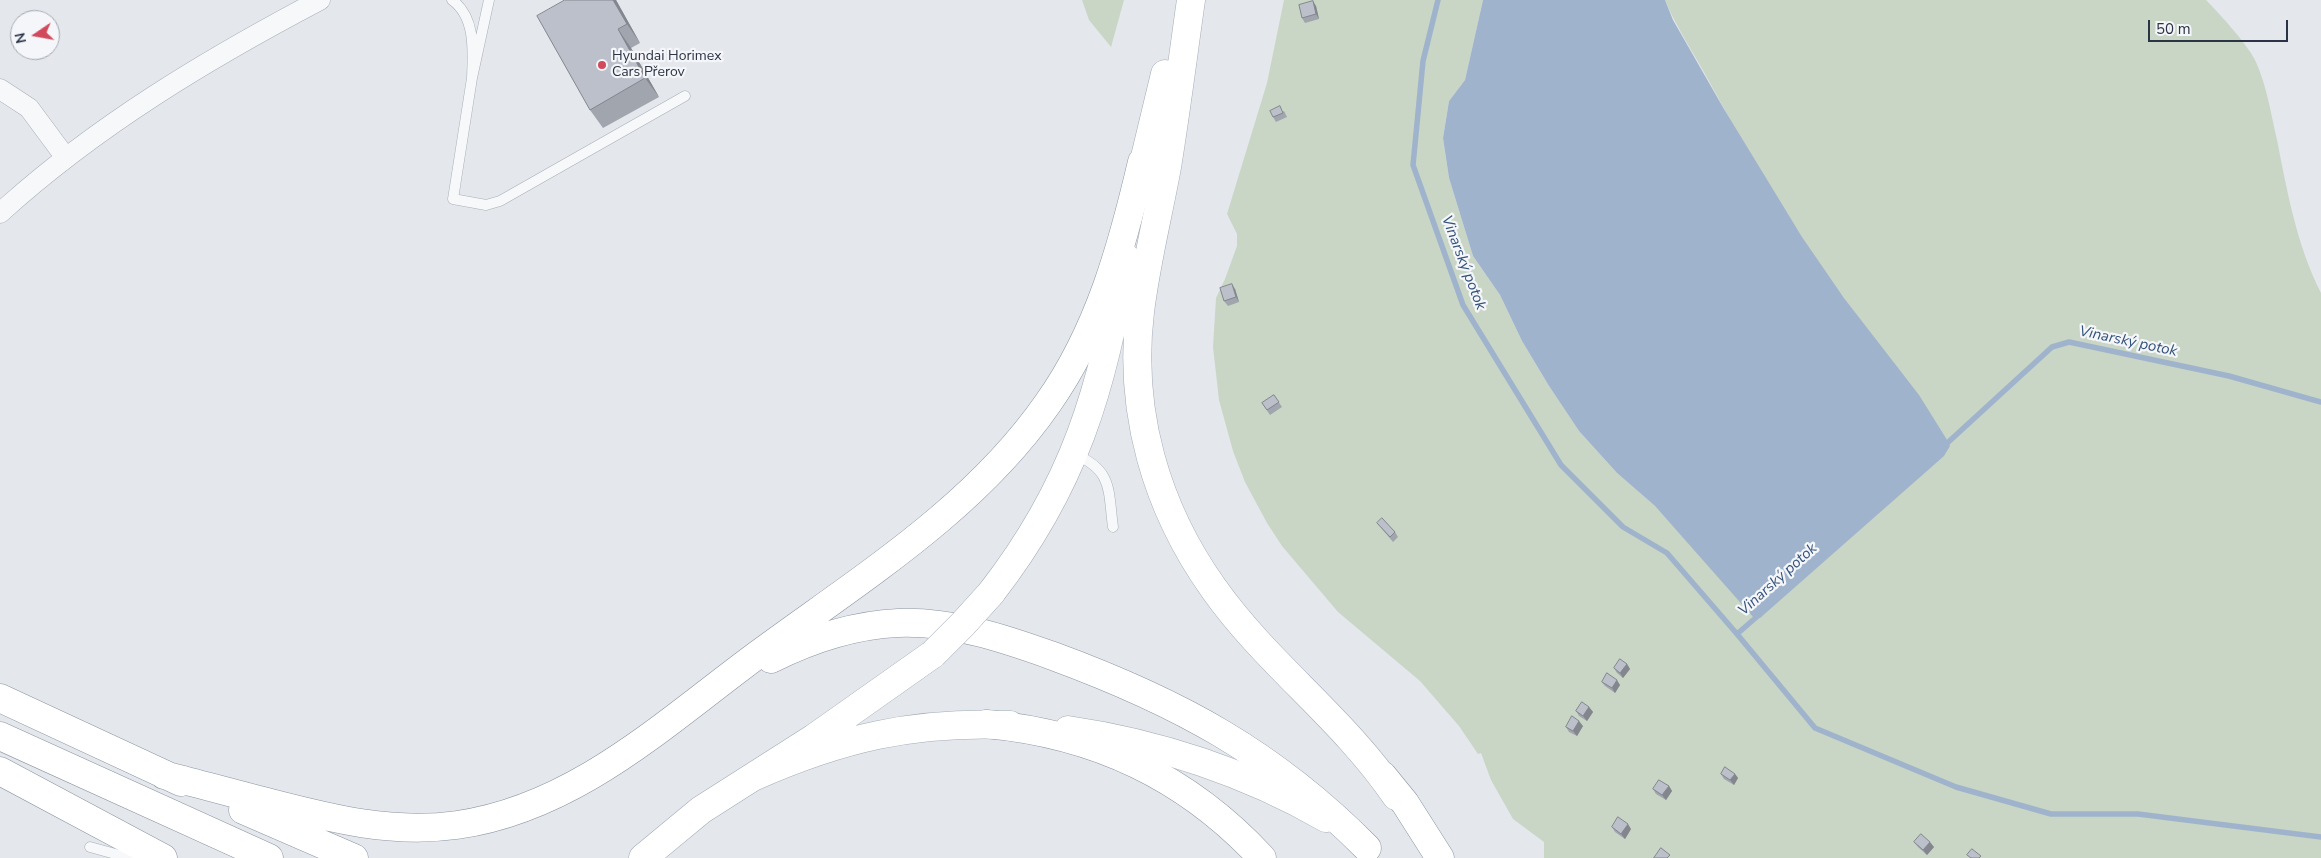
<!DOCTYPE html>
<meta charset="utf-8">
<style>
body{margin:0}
#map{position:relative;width:2321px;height:858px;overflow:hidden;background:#e4e7ec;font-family:"Nunito Sans",sans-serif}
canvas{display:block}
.north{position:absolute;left:10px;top:10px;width:50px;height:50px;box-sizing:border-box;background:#f4f6f9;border:1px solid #a4a8b1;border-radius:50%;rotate:258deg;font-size:14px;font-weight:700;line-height:20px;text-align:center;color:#2b3445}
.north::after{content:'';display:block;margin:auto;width:18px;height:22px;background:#d1495b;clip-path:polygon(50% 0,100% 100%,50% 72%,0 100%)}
.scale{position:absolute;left:2148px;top:20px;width:140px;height:22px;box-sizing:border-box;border:2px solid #2b3445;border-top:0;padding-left:6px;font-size:15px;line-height:18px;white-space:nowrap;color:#2b3445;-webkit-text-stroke:4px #f4f6f9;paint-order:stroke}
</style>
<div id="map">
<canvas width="2321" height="858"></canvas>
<div class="north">N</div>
<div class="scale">50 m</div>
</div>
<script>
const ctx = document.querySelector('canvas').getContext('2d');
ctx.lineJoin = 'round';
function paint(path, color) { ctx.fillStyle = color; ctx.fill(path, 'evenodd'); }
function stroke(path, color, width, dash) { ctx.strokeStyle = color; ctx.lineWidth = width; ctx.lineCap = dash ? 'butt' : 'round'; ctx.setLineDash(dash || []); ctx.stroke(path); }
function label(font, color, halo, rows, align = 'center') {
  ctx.font = font + ' "Nunito Sans",sans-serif'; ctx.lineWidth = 4.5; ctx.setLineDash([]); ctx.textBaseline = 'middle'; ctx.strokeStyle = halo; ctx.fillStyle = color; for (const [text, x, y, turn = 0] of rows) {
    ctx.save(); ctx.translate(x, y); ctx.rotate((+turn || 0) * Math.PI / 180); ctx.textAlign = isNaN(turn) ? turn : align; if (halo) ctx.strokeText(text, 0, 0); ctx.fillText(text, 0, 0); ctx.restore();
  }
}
paint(new Path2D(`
 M1082,0H1124L1111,47L1089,20Z
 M1284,0H1483L1465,80L1449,101L1443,138L1449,178L1473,256L1500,295L1522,341L1549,386L1579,431L1617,473L1655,506L1704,560L1946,438C1915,389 1878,345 1844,298C1794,230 1750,157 1710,83C1695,55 1677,29 1665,0H2206C2219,13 2249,46 2256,62C2267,87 2271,114 2277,140C2287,191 2297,246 2321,293V858H1544V842L1513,819L1491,780L1481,753L1478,754L1459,726L1420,681L1338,612L1282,546L1267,523L1245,482L1233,451L1219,400L1213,347L1216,298L1225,279L1237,246V234L1227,214L1267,83Z`), '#c9d6c5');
paint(new Path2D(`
 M1483,0H1665L1673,20L1724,109L1802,237L1844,298L1919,395L1946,438L1950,446L1944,456L1760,618H1754L1655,506L1617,473L1579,431L1549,386L1522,341L1500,295L1473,256L1449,178L1443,138L1449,101L1465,80Z`), '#9fb4cc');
stroke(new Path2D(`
 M1438,0L1423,61L1413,165L1463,305L1561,465L1623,527L1667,553L1737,634L1760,614
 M1944,446L2052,347L2069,342L2229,376L2321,402
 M1737,634L1815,728L1956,787L2051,814H2138L2321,837`), '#9fb4cc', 5.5);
const lane = new Path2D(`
 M452,0C476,17 473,52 472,78L489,0
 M472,78L453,199L486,205L500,201L685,96
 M1074,454C1113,470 1108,490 1113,527
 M90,847L130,858`);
const street = new Path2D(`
 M0,89L29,108L66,158
 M0,213C96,126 206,60 320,0`);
const primary = new Path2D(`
 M1191,0C1183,56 1176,112 1167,167C1158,216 1146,263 1140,312C1128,411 1156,508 1214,589C1267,664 1344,719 1396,796
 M1138,186L1165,74
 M991,593C1075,485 1102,390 1125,257
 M1068,730C1158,743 1248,773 1326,818
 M753,777C841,738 914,721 1010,725
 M643,858L701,810L814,738L933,654`);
const highway = new Path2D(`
 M771,659C811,639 854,625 898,623C952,621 1003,638 1053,656C1178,702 1273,753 1367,848
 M0,698L181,782
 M986,724C1096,734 1187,777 1262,858
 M0,736L269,858
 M0,771L163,858
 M164,775C199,784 235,794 271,803C333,819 392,834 457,825C578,808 669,719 764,650C865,576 976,507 1048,403C1099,331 1122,247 1142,162
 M1383,776L1405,803L1440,858
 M243,810L354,858`);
stroke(lane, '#a9aeb7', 11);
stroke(street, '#a9aeb7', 21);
stroke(primary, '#a3abb8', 29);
stroke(highway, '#8b94a3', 29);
stroke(lane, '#f7f8fa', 10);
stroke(street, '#f7f8fa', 20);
stroke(primary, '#fff', 28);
stroke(highway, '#fff', 28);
const primaryBridge = new Path2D(`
 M933,654L963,624L991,593`);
stroke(primaryBridge, '#a3abb8', 29, []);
stroke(primaryBridge, '#fff', 28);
paint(new Path2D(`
 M565,0H616L640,43L631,48L659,97L603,128L590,110Z
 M1316,6L1319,19L1305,23L1302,18Z
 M1284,111L1287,117L1276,122L1273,117Z
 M1235,289L1239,302L1228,306L1224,301Z
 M1274,395L1282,407L1270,415L1262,403Z
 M1377,523L1395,532L1398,537L1393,542Z
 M1627,664L1630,669L1623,678L1617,673L1614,668Z
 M1602,682L1620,685L1615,693L1605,686Z
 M1589,707L1593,712L1587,721L1579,716L1576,711Z
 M1583,726L1577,736L1569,732L1566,727Z
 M1721,774H1735L1738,778L1734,785L1724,779Z
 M1669,786L1672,791L1666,800L1656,794L1653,789Z
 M1612,827L1631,829L1625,839L1615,832Z
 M1914,842L1934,847L1927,855L1918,847Z`), '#a1a5ae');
paint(new Path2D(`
 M613,0H616L640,43L627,24Z
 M1313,1L1316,6L1319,19L1316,14Z
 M618,29L631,48L659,97L645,78Z
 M1232,284L1235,289L1239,302L1236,297Z
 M1627,664L1630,669L1623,678L1620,673Z
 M1617,680L1620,685L1615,693L1612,688Z
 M1589,707L1593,712L1587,721L1583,716Z
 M1579,721L1583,726L1577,736L1573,731Z
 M1735,774L1738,778L1734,785L1730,780Z
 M1669,786L1672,791L1666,800L1662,795Z
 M1628,824L1631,829L1625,839L1621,834Z
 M1930,842L1934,847L1927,855L1923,850Z`), '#83868d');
const building = new Path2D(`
 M565,0H613L627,24L618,29L645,78L590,110L537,16Z
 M1313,1L1316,14L1302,18L1299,5Z
 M1280,106L1283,113L1273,117L1270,111Z
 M1232,284L1236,297L1224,301L1220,288Z
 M1274,395L1279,402L1267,410L1262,403Z
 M1382,518L1395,532L1390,537L1377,523Z
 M1620,659L1627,664L1620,673L1614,668Z
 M1607,673L1617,680L1612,688L1602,682Z
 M1582,702L1589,707L1583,716L1576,711Z
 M1572,716L1579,721L1573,731L1566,727Z
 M1725,767L1735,774L1730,780L1721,774Z
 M1659,780L1669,786L1662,795L1653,789Z
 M1618,817L1628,824L1621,834L1612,827Z
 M1921,834L1930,842L1923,850L1914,842Z
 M1661,848L1670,855L1667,858H1654Z
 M1972,849L1981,856L1979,858H1971L1967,855Z`);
paint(building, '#bbc0ca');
stroke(building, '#83868d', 1);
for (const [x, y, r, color] of [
 [602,65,5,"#d1495b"]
]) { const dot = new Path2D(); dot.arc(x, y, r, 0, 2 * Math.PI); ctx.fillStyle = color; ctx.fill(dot); stroke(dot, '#f4f6f9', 2); }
label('14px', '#2b3445', '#f4f6f9', [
 ["Hyundai Horimex",612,57],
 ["Cars Přerov",612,73]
], 'left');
label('italic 15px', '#34527a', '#f4f6f9', [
 ["Vinarský potok",1463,263,69],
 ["Vinarský potok",2128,342,12],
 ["Vinarský potok",1778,580,-42]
]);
</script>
